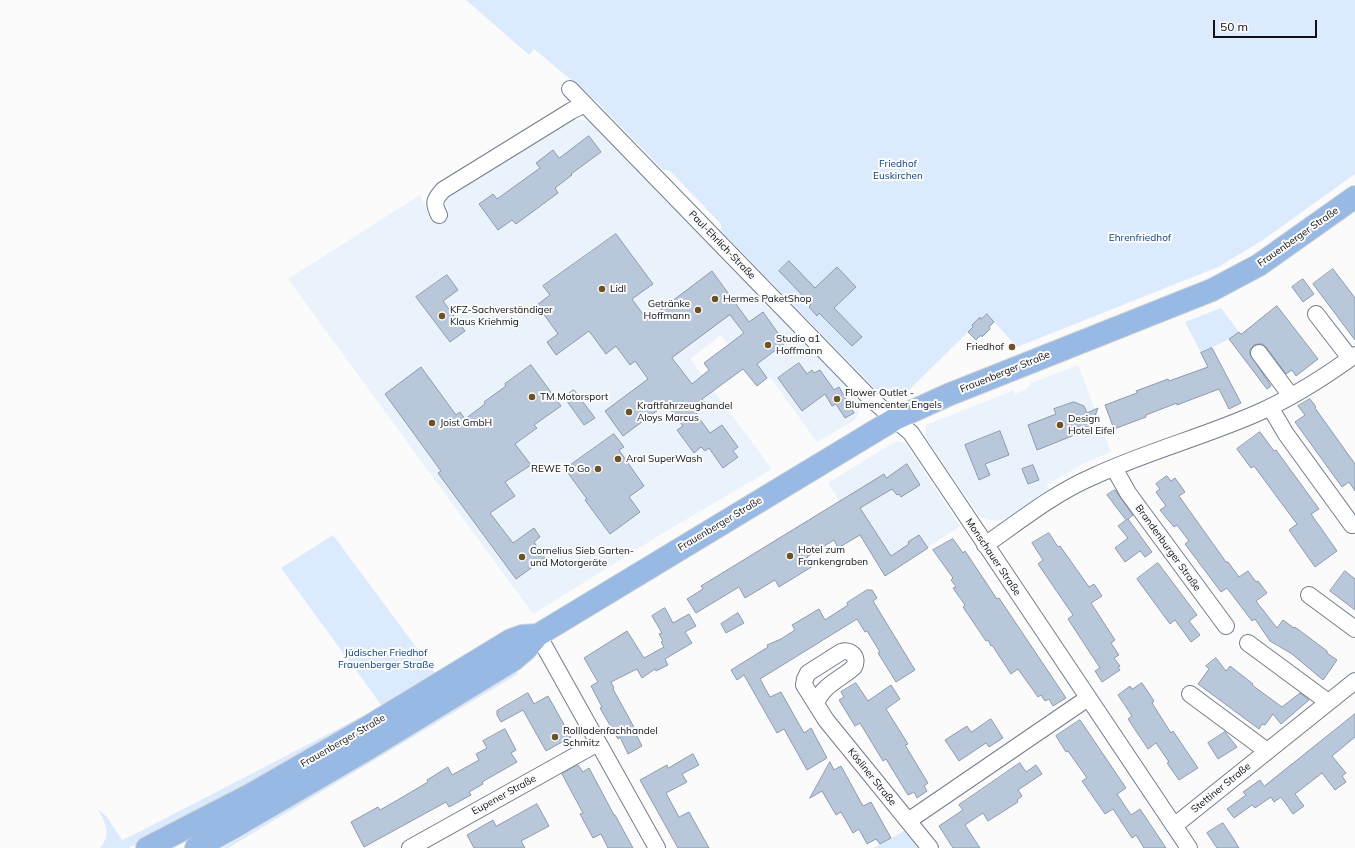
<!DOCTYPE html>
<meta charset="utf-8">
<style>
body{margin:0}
#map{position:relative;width:1355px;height:848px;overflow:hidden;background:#fbfbfb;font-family:Mulish,sans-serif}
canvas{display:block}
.scale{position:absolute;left:1213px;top:20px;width:104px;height:18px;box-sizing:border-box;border:2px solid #0d1219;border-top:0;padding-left:5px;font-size:12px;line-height:14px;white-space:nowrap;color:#0d1219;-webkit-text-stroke:3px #fbfbfb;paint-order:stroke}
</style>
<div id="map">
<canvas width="1355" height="848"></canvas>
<div class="scale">50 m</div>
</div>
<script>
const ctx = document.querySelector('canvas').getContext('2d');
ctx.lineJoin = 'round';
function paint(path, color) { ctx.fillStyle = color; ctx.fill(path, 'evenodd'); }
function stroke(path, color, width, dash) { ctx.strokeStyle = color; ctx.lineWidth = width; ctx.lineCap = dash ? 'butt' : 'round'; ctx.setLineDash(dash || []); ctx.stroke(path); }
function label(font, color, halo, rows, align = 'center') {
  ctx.font = font + ' Mulish,sans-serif'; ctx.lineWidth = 4; ctx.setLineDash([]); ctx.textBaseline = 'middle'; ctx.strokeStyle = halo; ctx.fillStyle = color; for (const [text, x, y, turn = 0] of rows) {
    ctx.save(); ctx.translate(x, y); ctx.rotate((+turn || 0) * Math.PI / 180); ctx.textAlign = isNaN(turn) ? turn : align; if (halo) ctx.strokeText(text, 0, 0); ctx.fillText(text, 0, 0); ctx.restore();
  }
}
paint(new Path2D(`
 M573,119L589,121L856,397L860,405V408L856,419L817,442L770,377L757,386L737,360L739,359L721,335L690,359L772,469L663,533L533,614L288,279L420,195L432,222L449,209L443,201Z
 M1078,365L1111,452L1085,463L1048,484L1046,491L1007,518L996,521L985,519L979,516L925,436L926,425L1014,390L1015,394L1027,389V388L1030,386L1029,384Z
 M896,441L905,443L960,526L885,576L828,483Z`), '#eaf2fc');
paint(new Path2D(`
 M466,0H1355V174L1263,240L1218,267L1017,347L987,314L981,319L980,317L972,325L973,327L909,390L896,395L880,394L725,235L721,230V224L669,170H663L594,99L534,49L529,55Z
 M1221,308L1239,332L1229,339L1201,353L1185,322Z
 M333,535L436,674L243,789L129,848H100C112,834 105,823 98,809L107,817L122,840L139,832L382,706L281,568Z
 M516,670L518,674L228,848H223Z
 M906,830L921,848H873Z`), '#dceafe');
const building = new Path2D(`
 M589,136L601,152L571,174L572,175L555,188L558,193L516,224L512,220L498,230L479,204L493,194L497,199L540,168L536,163L553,150L559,158Z
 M616,234L653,284L632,299L647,320L712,271L749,322L763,312L785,343L757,364L767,378L757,386L743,369L702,399L707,405L696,414L710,433L722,425L738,447L733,451L738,457L723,468L709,448L705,451L701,447L694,453L677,430L683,426L666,404L623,436L605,411L648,379L635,361L630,365L616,346L606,354L589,331L556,355L547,342L558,334L537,305L550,295L543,286ZM730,315L744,333L704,363L709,370L692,384L672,358Z
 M789,261L815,288L837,267L856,287L834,308L862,337L852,346L819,313L817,316L809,307L811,305L807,300L779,271Z
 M1333,269L1355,298V340L1313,284Z
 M447,275L458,290L443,301L465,331L450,342L416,297Z
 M1303,279L1314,294L1303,302L1292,287Z
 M1277,306L1318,359L1296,376L1292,370L1286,374L1266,347L1262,344H1258L1254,345L1250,350V354L1271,386L1267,389L1229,339L1239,332L1241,334Z
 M987,314L994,322L989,327L990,329L982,337L981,335L976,340L968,332L973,327L972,325L980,317L981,319Z
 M1212,348L1241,403L1229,409L1219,389L1177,405V403L1146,415V417L1114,429L1105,405L1137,393L1136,391L1168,379L1169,381L1208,367L1201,353Z
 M799,363L807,374L812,370L814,373L820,370L834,390L839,387L854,413L845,418L836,404L832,406L825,394L802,411L778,378Z
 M531,365L561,406L534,425L537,428L515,444L531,465L505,482L515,496L490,513L513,543L534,528L540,537L534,542L545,558L516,579L438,473L441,471L385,394L421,367L456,415L460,412L465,419L485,404L484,402L506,386L505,384Z
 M574,390L595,418L584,425L564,397Z
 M1310,399L1316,407L1315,408L1355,464V491L1349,482L1342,487L1295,422L1305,415L1298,406Z
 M1074,402L1084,406L1087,413L1098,408L1088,435L1082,432L1037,450L1028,425L1056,414L1054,409Z
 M1000,431L1009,455L985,464L990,475L979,480L965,445Z
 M1260,432L1274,451L1276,450L1319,509L1311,514L1337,551L1315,567L1289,530L1297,524L1254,466L1251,468L1237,449Z
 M614,434L624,447L619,450L644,486L629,497L640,512L610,534L585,500L587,499L565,469Z
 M907,464L920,485L901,497L899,494L897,495L892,489L860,508L891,556L909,544L908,542L919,535L928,548L885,576L860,535L838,548L834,540L807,557L813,566L779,587L775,580L745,598L739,587L696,613L687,599L703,589L701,586L884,474L886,478Z
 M1033,465L1039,480L1028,484L1022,469Z
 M1167,476L1171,481L1175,478L1185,492L1179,496L1226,562H1228L1239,577L1248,571L1256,582L1258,581L1267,593L1256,601L1277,628L1283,620L1294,628L1295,627L1327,651V653L1337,660L1323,680L1292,654L1270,641L1255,619L1252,621L1227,588L1221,592L1185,544L1189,541L1177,525L1174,527L1160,510L1166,506L1156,492L1160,489L1156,484Z
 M1115,490L1133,515L1127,520L1128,519L1152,552L1145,557L1140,551L1125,562L1115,548L1128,538L1118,526L1126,520L1107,495Z
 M1049,533L1058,547L1060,546L1089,587L1094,584L1102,596L1091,603L1115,640L1111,643L1119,655L1114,658L1120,666L1118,667L1120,670L1102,682L1095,671L1100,668L1068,619L1073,615L1038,564L1043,560L1032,543Z
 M953,539L963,553L965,551L997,599L999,598L1066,698L1053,706L1049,699L1045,701L1041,695L1038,697L1018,669L1011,674L992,645L991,646L988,640L986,641L963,607L965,605L953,588L956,587L951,580L953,578L933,550Z
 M1158,563L1197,615L1189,621L1200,635L1191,642L1175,620L1170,624L1137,579Z
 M1345,571L1355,579V610L1330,591Z
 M867,590H872L877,598L873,601L915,670L896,682L878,653L880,652L867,631L865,632L857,619L760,679L770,697L781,692L804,733L811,728L827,758L807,770L784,729L777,733L744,675L737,680L731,670L768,647L767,645L781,639L795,630L792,625L819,609L825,620L848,605L847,603Z
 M665,608L673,623L689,614L696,626L685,632L692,643L665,659L668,665L656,671L655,669L642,678L637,669L611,682L614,688L613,689L635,729L634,730L642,746L628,754L620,737L618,739L600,708L602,707L591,686L598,682L584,658L627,631L644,658L664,647L661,642L663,641L659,634L662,633L652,616Z
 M738,613L744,623L726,633L721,624Z
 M1216,658L1226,671L1230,666L1253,684L1252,685L1282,707L1300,693L1309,700L1281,724L1273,714L1265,725L1262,724L1259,729L1198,684L1209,669L1206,666Z
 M856,683L868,701L891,685L900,699L886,709L908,744L905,745L928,783L924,786L927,791L917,798L914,792L908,795L886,759L883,761L860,723L855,726L839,700L844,697L841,692Z
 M1142,683L1154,701L1152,703L1171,733L1173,731L1198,768L1179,780L1167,763L1169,762L1156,743L1148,749L1128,719L1132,716L1118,695L1130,686L1132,689Z
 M528,693L534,704L548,696L571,737L546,751L523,710L501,722L497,715V711Z
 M1355,714V737L1332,756L1346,773L1342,776L1346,782L1335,790L1322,773L1295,794L1304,806L1293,814L1281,797L1274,802L1271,797L1255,808L1252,805L1234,818L1227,809L1246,795L1243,792L1260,780L1264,786Z
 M991,719L1003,738L989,747L986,743L959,761L945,740L967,726L971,732Z
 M1080,720L1126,788L1117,794L1131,815L1140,809L1166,848H1144L1136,835L1132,838L1113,809L1105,814L1082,781L1087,778L1068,751L1066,752L1056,736Z
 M505,729L516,750L511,753L517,762L482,782L483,784L469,792L471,795L449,807L446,802L364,847L351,822L378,807L380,810L401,798L428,782L427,780L448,767L452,775L479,760L476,754L487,748L483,741Z
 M1225,732L1237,747L1218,759L1208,743Z
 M693,754L699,765L682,774L687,782L666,793L679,817L689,812L709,848H678L640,780L667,765L668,768Z
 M830,762L834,770L841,766L863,806L871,802L891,838L880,844L876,839L867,844L859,829L853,833L841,812L836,815L822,791L810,798Z
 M1020,763L1026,772L1036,765L1042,774L1018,790L1022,796L1017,800L1018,802L988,821L983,813L965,825L980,848H953L939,826L963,810L959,805Z
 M578,765L583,772L589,768L614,815H615L633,848H608L601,834L593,838L580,814L583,813L562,774Z
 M537,804L549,826L521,841L525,848H474L467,835L493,820L496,826Z
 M1223,823L1233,838L1239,848H1217L1207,833Z`);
paint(building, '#b9c7db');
stroke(building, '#8d9bad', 1);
const street = new Path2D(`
 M570,89L871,399L911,433L1189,848
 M439,215C433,203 434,200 443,190L571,111L585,104
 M1316,314L1350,358
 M1259,353L1291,396
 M1270,407L1286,434L1352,525
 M1114,468L1128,493L1226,626
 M985,545C1020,521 1053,494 1092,477C1147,451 1207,436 1262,411C1295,396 1326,376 1355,355
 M1309,595L1355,629
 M538,635L657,848
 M1248,643L1328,702
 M1190,694L1267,751
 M816,704C822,685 840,680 854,667C859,657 851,649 841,652L808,673L805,679L804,685L826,720L930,848
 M908,821L1088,698
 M1174,826L1355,681
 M410,848L598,743`);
const primary = new Path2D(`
 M147,848L250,795L368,727L511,640L522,636L538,635
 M196,848L234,827L369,748L513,660L526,649L538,635L895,419L948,395L1212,290L1259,265L1355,197`);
stroke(street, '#717e8f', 18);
stroke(primary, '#d3d4d6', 24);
stroke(street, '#fff', 16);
stroke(primary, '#97b9e3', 22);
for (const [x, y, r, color] of [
 [602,289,4,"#6d5024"],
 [715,299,4,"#6d5024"],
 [698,310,4,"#6d5024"],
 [442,316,4,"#6d5024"],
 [768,345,4,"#6d5024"],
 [1012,347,4,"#6d5024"],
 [532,397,4,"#6d5024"],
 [837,399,4,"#6d5024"],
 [629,412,4,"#6d5024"],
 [432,423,4,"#6d5024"],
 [1060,425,4,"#6d5024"],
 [618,459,4,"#6d5024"],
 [598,469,4,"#6d5024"],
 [790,556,4,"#6d5024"],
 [522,557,4,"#6d5024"],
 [555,737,4,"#6d5024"]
]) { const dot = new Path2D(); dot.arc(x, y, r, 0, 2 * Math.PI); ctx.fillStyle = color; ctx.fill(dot); stroke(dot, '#fbfbfb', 1.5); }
label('10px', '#074182', '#fbfbfb', [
 ["Friedhof",898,164],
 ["Euskirchen",898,176],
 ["Ehrenfriedhof",1140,238],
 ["Jüdischer Friedhof",386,653],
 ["Frauenberger Straße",386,665]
]);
label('10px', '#0d1219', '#fbfbfb', [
 ["Frauenberger Straße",1298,237,-35],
 ["Paul-Ehrlich-Straße",722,245,46],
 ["Frauenberger Straße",1005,372,-22],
 ["Frauenberger Straße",720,524,-31],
 ["Brandenburger Straße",1168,548,54],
 ["Monschauer Straße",993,557,56],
 ["Frauenberger Straße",343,741,-30],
 ["Kösliner Straße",872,777,51],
 ["Stettiner Straße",1221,788,-39],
 ["Eupener Straße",504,795,-29]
]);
label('10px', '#0d1219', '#fbfbfb', [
 ["Lidl",610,289],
 ["Hermes PaketShop",723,299],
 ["Getränke",690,304,"right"],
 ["Hoffmann",690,316,"right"],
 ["KFZ-Sachverständiger",450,310],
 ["Klaus Kriehmig",450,322],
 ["Studio a1",776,339],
 ["Hoffmann",776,351],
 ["Friedhof",1004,347,"right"],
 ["Flower Outlet -",845,393],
 ["Blumencenter Engels",845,405],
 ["TM Motorsport",540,397],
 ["Kraftfahrzeughandel",637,406],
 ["Aloys Marcus",637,418],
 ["Design",1068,419],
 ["Hotel Eifel",1068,431],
 ["Joist GmbH",440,423],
 ["Aral SuperWash",626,459],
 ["REWE To Go",590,469,"right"],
 ["Hotel zum",798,550],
 ["Frankengraben",798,562],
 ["Cornelius Sieb Garten-",530,551],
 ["und Motorgeräte",530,563],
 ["Rollladenfachhandel",563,731],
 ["Schmitz",563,743]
], 'left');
</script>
